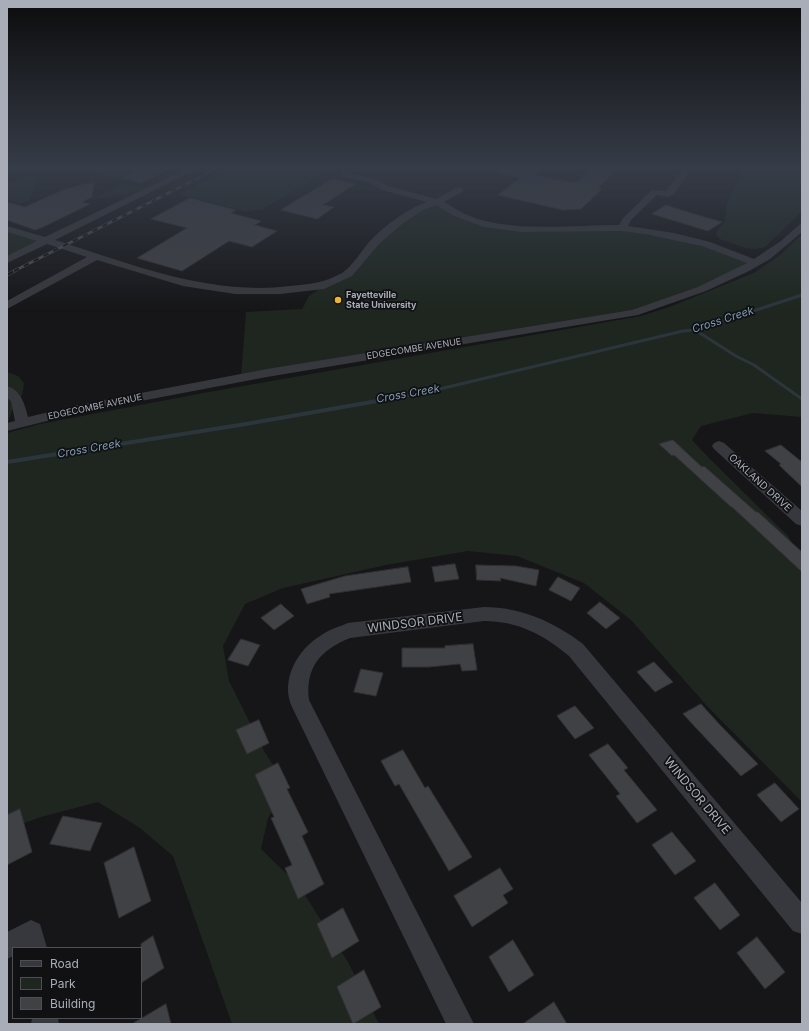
<!DOCTYPE html>
<style>
body{margin:0}
#map{position:relative;width:809px;height:1031px;overflow:hidden;background:#161618;font-family:Inter,sans-serif}
canvas{display:block}
.frame{position:absolute;inset:0;border:8px solid #a8adb8;pointer-events:none}
.legend{position:absolute;left:12px;top:947px;width:130px;height:72px;box-sizing:border-box;background:#111113;border:1px solid #4d4f55;margin:0;padding:5px 7px;list-style:none;font-size:12px;color:#a8adb8}
.legend li{display:flex;align-items:center;gap:8px;height:20px}
.legend b{width:20px;border:1px solid #4d4f55}
</style>
<div id="map">
<canvas width="809" height="1031"></canvas>
<div class="frame"></div>
<ul class="legend">
<li><b style="height:5px;background:#37383d"></b>Road</li>
<li><b style="height:11px;background:#1e261f"></b>Park</li>
<li><b style="height:11px;background:#404145"></b>Building</li>
</ul>
</div>
<script>
const ctx = document.querySelector('canvas').getContext('2d');
ctx.lineJoin = 'round';
function paint(path, color) { ctx.fillStyle = color; ctx.fill(path, 'evenodd'); }
function stroke(path, color, width, dash) { ctx.strokeStyle = color; ctx.lineWidth = width; ctx.lineCap = dash ? 'butt' : 'round'; ctx.setLineDash(dash || []); ctx.stroke(path); }
function label(font, color, halo, rows, align = 'center') {
  ctx.font = font + ' Inter,sans-serif'; ctx.lineWidth = 3.5; ctx.setLineDash([]); ctx.textBaseline = 'middle'; ctx.strokeStyle = halo; ctx.fillStyle = color; for (const [text, x, y, turn = 0] of rows) {
    ctx.save(); ctx.translate(x, y); ctx.rotate((+turn || 0) * Math.PI / 180); ctx.textAlign = isNaN(turn) ? turn : align; if (halo) ctx.strokeText(text, 0, 0); ctx.fillText(text, 0, 0); ctx.restore();
  }
}
paint(new Path2D(`
 M70,168H139L115,179Z
 M228,168H333L261,210H253L247,212L179,194Z
 M744,168H802V211L765,247L755,249L745,248L720,239L716,235L717,231L725,221L727,203Z
 M30,175L31,177L39,176L30,200L20,204L7,199V184Z
 M125,183L142,188L141,189L145,188L139,191L90,200Z
 M437,202L457,214L504,227L628,229L664,234L755,263L727,277L634,313L241,378L246,312L302,309L309,296L324,286L348,274L399,222Z
 M7,232L42,242L7,259Z
 M802,235V417L753,413L701,426L692,440L711,460L788,536L802,560V802L707,706L631,620L584,583L517,556L468,551L386,565L283,588L245,604L223,646L229,681L264,751L287,786L268,818L261,849L299,886L348,962L379,1024H232L173,856L140,828L98,802L41,817L7,829V433L40,424L209,392L641,316L672,306L754,273L779,256Z
 M7,372L18,376L24,383C22,400 22,394 14,407C11,412 10,419 7,425Z`), '#1e261f');
stroke(new Path2D(`
 M695,330L736,356L754,365L802,399
 M377,401L427,392L683,331L695,330L802,295`), '#2c353c', 3);
stroke(new Path2D(`
 M7,462L246,424L383,400`), '#2c353c', 4);
const building = new Path2D(`
 M143,168H173L141,183L121,178Z
 M499,168H543L534,175L575,183L592,168H619L598,188L602,189L581,209L563,210L498,195L520,178L498,173Z
 M332,179L355,184L323,205L334,207L317,219L281,210Z
 M94,183L92,197L82,202L90,204L43,227L35,230L7,220V202L25,207L63,190L84,184Z
 M190,198L236,210L231,213L261,221L255,225L277,231L252,247L229,241L182,271L137,258L187,228L151,219Z
 M666,205L691,213L722,222L708,231L652,214Z
 M673,440L702,467L704,466L756,512H758L802,552V572L732,507H731L674,455L672,456L659,444Z
 M781,445L802,462V487L779,465L781,464L765,451Z
 M455,564L459,579L435,582L432,567Z
 M476,565L516,566L539,570L536,586L500,578L501,581L477,580Z
 M408,567L411,582L329,594L330,597L307,604L301,589L345,576Z
 M558,577L580,588L571,601L549,590Z
 M600,602L620,618L606,629L587,613Z
 M281,604L294,616L274,630L261,618Z
 M241,639L260,645L248,666L228,660Z
 M473,644L477,670L462,671L460,664L429,667H402V648H445V646Z
 M654,662L673,682L655,692L637,672Z
 M361,669L383,673L376,696L354,692Z
 M701,704L721,726L758,764L741,776L683,714Z
 M575,706L594,728L575,739L557,716Z
 M259,720L269,743L247,754L236,730Z
 M608,744L628,768L624,770L657,810L637,823L616,796L620,794L589,755Z
 M403,750L425,788L428,786L472,857L449,871L399,784L395,786L381,761Z
 M278,763L290,788L287,789L308,832L302,836L324,884L298,899L285,868L292,865L271,818L274,817L255,775Z
 M775,783L799,809L781,822L757,795Z
 M20,809L32,852L7,865V815Z
 M63,816L102,823L90,851L50,844Z
 M672,832L696,861L675,875L652,845Z
 M134,847L151,901L119,918L104,863Z
 M500,868L513,889L503,895L508,903L472,927L454,896Z
 M715,883L740,915L720,930L694,898Z
 M343,908L359,941L332,958L317,924Z
 M153,936L164,968L141,983V944Z
 M757,937L785,972L765,989L737,953Z
 M513,940L534,975L509,992L489,957Z
 M364,970L381,1007L353,1024L337,987Z
 M554,1002L567,1024H523Z
 M166,1004L171,1024H132Z`);
paint(building, '#404145');
stroke(building, '#303034', 1);
paint(new Path2D(`
 M188,168H199L55,240C131,264 209,296 290,286C311,284 324,283 342,273C352,267 362,250 370,241C385,225 407,209 427,202L382,190L370,183L344,177L340,171L344,168L347,169L350,173L376,179L388,186L436,199L456,188H462L463,190L462,192L444,202C457,210 471,218 486,221C524,231 579,225 619,225L624,217L652,190L666,191L684,168H692L674,194L668,197L657,195L631,220L628,226L674,233L710,242L754,259L781,241L799,225L802,224V232L770,259L749,271L706,291L638,315L267,377L83,412L7,431V423L15,421L11,401L7,398V386C21,390 25,405 28,417L83,404L267,369L632,310L698,287L747,263L702,246L645,234L622,231L521,232L484,227L454,216L436,205L423,210L402,224L379,244L352,276L324,289L280,294H235L183,286L97,260L7,309V301L87,257L47,244L7,263V256L37,241L7,232V226L45,237Z
 M719,441L724,443L802,511V526L796,524L714,449L712,446L714,443Z
 M484,607C521,607 554,622 583,644L802,903V934L793,931L569,656C544,635 518,621 484,621L350,638C320,650 305,668 309,700L474,1024H446L292,707C280,681 297,650 320,636C328,630 338,627 348,623Z
 M31,920L40,924L47,948H13V956L7,959V932Z
 M32,1018H58L59,1024H31Z`), '#37383d');
const railFar1 = new Path2D(`
 M14,271L218,168`);
const rail = new Path2D(`
 M7,275L16,270`);
stroke(railFar1, '#4a4c52', 3);
stroke(rail, '#4a4c52', 3.5);
stroke(railFar1, '#111113', 2, [5.5]);
stroke(rail, '#111113', 2.5, [7]);
const sky = ctx.createLinearGradient(0, 0, 0, 312);
sky.addColorStop(0, '#0c0c0d');
sky.addColorStop(0.54, '#363c48');
sky.addColorStop(1, '#363c4800');
ctx.fillStyle = sky;
ctx.fillRect(0, 0, 809, 312);
for (const [x, y, r, color] of [
 [338,300,4,"#f2b134"]
]) { const dot = new Path2D(); dot.arc(x, y, r, 0, 2 * Math.PI); ctx.fillStyle = color; ctx.fill(dot); stroke(dot, '#111113', 1.5); }
label('bold 9px', '#a8adb8', '#111113', [
 ["Fayetteville",346,295],
 ["State University",346,305]
], 'left');
label('9px', '#a8adb8', '#111113', [
 ["EDGECOMBE AVENUE",414,349,-9],
 ["EDGECOMBE AVENUE",95,407,-12]
]);
label('10px', '#a8adb8', '#111113', [
 ["OAKLAND DRIVE",760,483,42]
]);
label('italic 11px', '#7f9bb3', '#111113', [
 ["Cross Creek",723,320,-18],
 ["Cross Creek",408,394,-10],
 ["Cross Creek",89,449,-10]
]);
label('12px', '#a8adb8', '#111113', [
 ["WINDSOR DRIVE",415,623,-7],
 ["WINDSOR DRIVE",697,796,50]
]);
</script>
